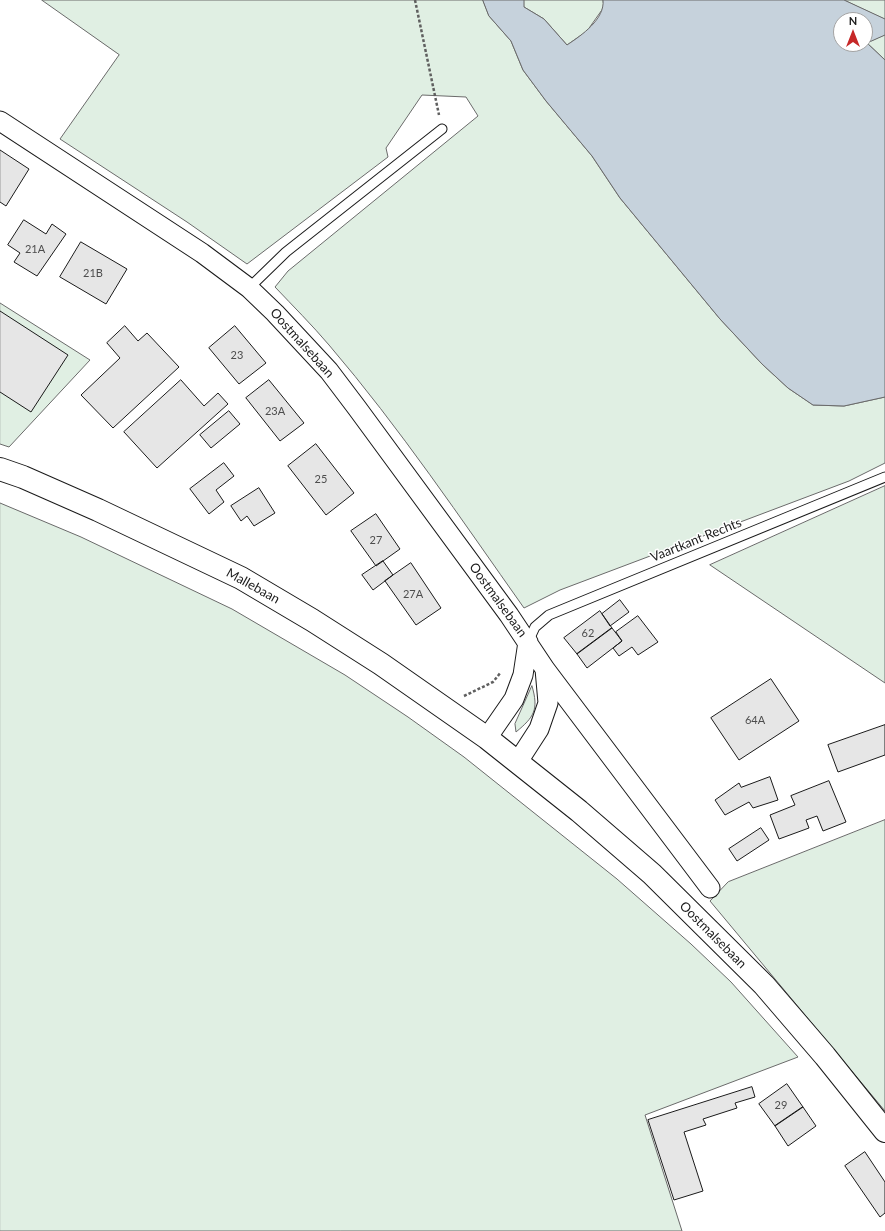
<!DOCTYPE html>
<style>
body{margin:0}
#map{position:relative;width:885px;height:1231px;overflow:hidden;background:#fff;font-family:Lato,sans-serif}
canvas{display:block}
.north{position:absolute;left:833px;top:12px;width:40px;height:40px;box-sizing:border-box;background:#fff;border:1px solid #a3a3a3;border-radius:50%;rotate:0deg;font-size:11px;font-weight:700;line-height:16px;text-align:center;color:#1a1a1a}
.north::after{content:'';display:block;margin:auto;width:14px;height:18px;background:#c62828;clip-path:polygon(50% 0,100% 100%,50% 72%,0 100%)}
</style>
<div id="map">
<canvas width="885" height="1231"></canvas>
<div class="north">N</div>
</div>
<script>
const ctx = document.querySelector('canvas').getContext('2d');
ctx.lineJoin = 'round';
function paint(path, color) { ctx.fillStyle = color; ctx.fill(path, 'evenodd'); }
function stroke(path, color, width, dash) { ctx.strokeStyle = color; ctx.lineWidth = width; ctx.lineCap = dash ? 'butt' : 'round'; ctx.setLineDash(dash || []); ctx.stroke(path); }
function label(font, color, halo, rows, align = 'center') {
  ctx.font = font + ' Lato,sans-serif'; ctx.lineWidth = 3; ctx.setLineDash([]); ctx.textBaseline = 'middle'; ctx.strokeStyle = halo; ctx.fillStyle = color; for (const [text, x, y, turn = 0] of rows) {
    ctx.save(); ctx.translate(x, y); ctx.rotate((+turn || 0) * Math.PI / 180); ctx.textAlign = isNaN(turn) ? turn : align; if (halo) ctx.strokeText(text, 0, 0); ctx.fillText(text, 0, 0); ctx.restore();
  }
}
const green = new Path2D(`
 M42,0H483L489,16L511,41L523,70L546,101L592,156L620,198L720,319L762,364L788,388L813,405L844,406L885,397V463L849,481L560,590L524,608C461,519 400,428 329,345C312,325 293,306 275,287L288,271L478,116L466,97L422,95L386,148L388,157L247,264L187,222L60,139L119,55Z
 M524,0H603L604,7L587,31L567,45L544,19L524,7Z
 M844,0H885V19Z
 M885,35V60L867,43Z
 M0,303L90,360L9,447L0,444Z
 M885,486V683L710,565Z
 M0,503L81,537L232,609L345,675L408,717L464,757L617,879L691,944L731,982L798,1057L645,1115L682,1231H0Z
 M532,686C539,710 534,717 516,732L515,724Z
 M885,820V1111L710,901L728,882Z`);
paint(green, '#e0efe3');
stroke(green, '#6a6a6a', 1);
const water = new Path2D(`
 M483,0H524V7L544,19L567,45C582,35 605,19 603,0H844L885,19V35L867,43L885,60V397L844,406L813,405L788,388L762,364L720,319L620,198L592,156L546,101L523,70L511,41L489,16ZM841,20H865V44H841Z`);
paint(water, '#c6d2dc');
stroke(water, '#6a6a6a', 1);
const building = new Path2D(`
 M0,150L29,169L6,206L0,202Z
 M24,220L46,234L52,224L66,234L37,276L14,262L20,253L8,245Z
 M81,242L127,269L106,304L60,277Z
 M0,311L68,355L31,412L0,392Z
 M125,326L138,341L147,333L179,367L113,428L81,395L120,358L107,343Z
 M235,326L266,363L239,384L209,348Z
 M181,380L204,406L218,393L228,404L157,468L124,432Z
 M269,380L304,423L280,441L246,398Z
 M229,411L240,424L211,448L200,435Z
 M316,444L354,493L326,515L288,466Z
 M224,463L234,476L216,490L224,502L209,514L190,489Z
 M259,488L275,513L254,526L247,516L241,521L231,506Z
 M376,514L400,549L376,566L351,531Z
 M383,561L393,575L373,590L362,575Z
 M411,563L441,608L416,625L385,581Z
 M620,600L629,612L610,626L602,614Z
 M600,611L612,628L577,654L564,638Z
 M638,616L658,642L638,655L632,647L619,656L613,648L622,641L616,632Z
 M612,628L622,641L587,668L577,654Z
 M771,679L799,721L739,760L711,718Z
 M885,725V755L838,772L828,745Z
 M770,777L778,800L753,808L749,802L725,815L715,800L739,783L741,787Z
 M829,781L846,822L823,831L817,816L806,820L809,828L779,839L770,815L795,805L791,796Z
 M761,828L769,840L737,861L729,849Z
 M787,1084L803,1107L775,1126L759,1104Z
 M752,1087L755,1097L735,1103L737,1108L703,1119L706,1125L684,1132L703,1191L674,1200L648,1120Z
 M803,1107L816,1126L788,1146L775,1126Z
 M865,1152L885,1182V1213L880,1217L845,1166Z`);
paint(building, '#e6e6e6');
stroke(building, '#1a1a1a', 1);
const service = new Path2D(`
 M249,288L286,252L442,129
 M528,642L535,627L549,615L885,477`);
const minor = new Path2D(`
 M0,121L202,253L249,288L275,313L329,371L357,408L509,615L545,669L710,888
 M487,738L514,699L523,675L528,642
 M517,763L539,729L548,703L545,669`);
const secondary = new Path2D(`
 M0,469L23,477L98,510L241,578L312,620L381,664L487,738L579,811L652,874L764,985L825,1056L885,1131`);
stroke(service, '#1a1a1a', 11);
stroke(minor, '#1a1a1a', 21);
stroke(secondary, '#1a1a1a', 24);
stroke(new Path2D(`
 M415,0L439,115
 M464,696L493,682L501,672`), '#5f5f5f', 2.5, [3, 2]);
stroke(service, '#fff', 9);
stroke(minor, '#fff', 19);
stroke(secondary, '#fff', 22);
label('11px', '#4d4d4d', null, [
 ["21A",35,249],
 ["21B",93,273],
 ["23",237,355],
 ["23A",275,411],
 ["25",321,479],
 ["27",376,540],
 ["27A",413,594],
 ["62",588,633],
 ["64A",755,720],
 ["29",781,1105]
]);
label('13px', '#1a1a1a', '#fff', [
 ["Oostmalsebaan",302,343,48],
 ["Vaartkant Rechts",696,540,-22],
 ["Mallebaan",253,586,29],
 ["Oostmalsebaan",498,600,54],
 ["Oostmalsebaan",713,935,45]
]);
</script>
